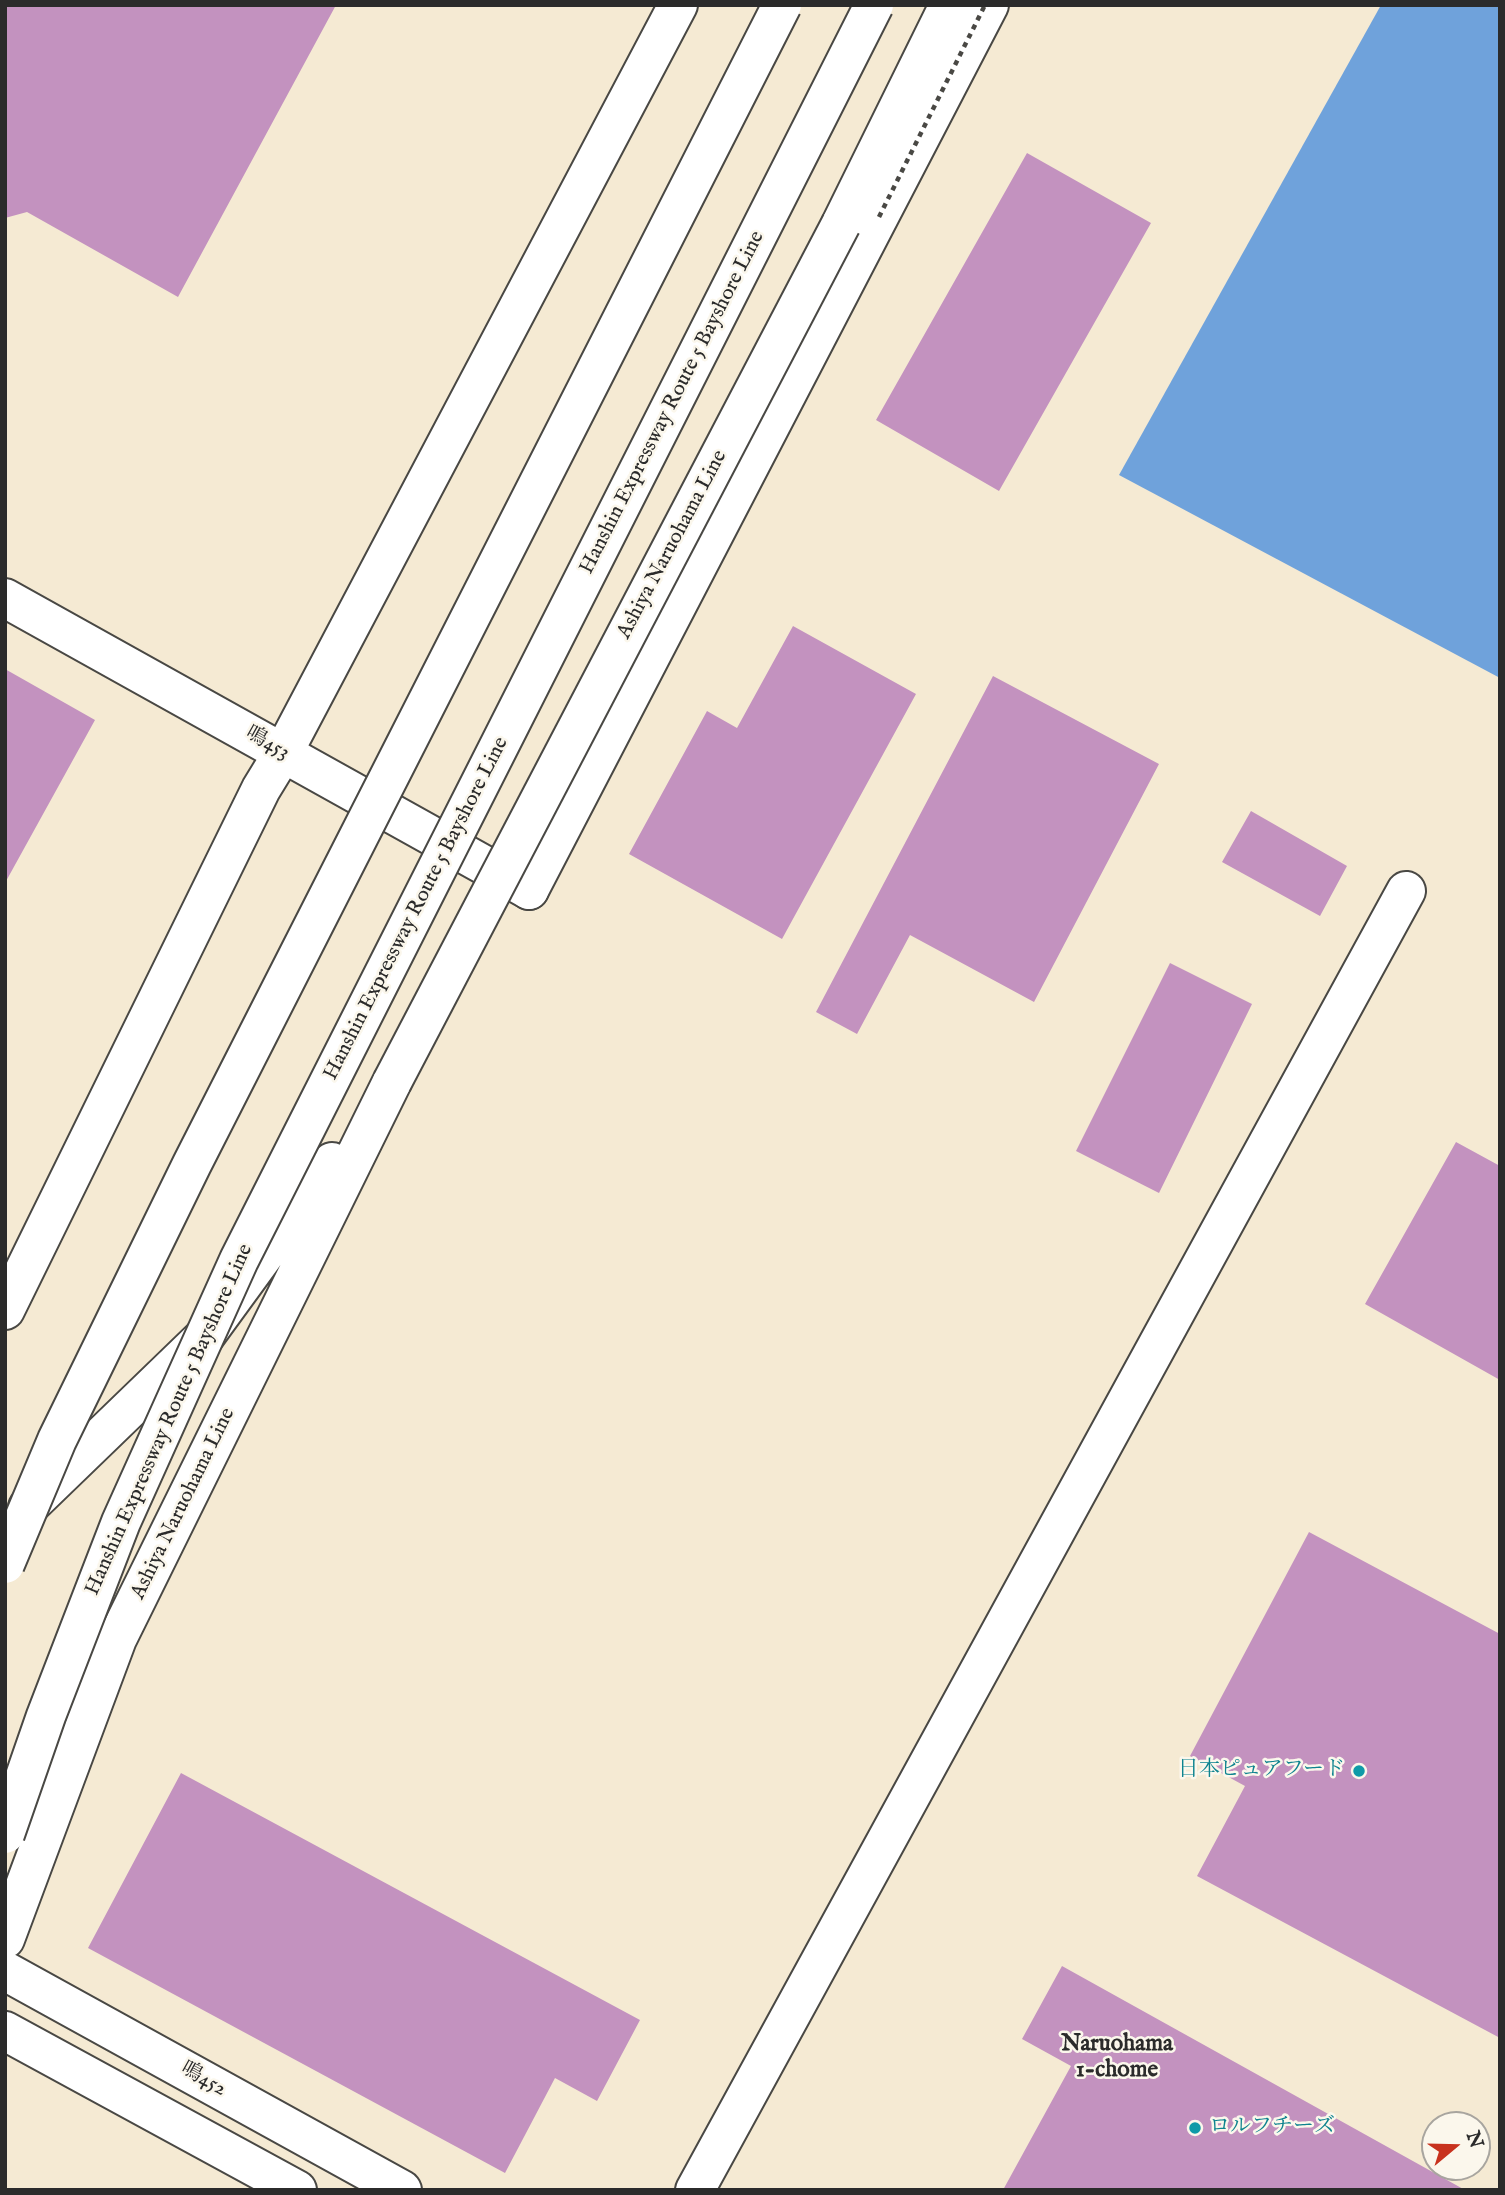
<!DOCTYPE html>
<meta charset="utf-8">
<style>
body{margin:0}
#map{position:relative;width:1505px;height:2195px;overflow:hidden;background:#f5ead3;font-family:"IM FELL English",serif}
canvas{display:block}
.frame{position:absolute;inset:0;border:7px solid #2b2b2b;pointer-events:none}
.north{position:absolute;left:1421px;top:2111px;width:70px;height:70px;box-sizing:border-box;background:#fbf7ec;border:2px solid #a8a59f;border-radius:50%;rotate:71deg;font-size:19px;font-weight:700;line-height:28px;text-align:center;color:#2b2b2b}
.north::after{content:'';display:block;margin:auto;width:24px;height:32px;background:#c8321e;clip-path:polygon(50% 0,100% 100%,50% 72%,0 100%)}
</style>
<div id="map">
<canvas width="1505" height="2195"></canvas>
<div class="frame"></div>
<div class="north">N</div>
</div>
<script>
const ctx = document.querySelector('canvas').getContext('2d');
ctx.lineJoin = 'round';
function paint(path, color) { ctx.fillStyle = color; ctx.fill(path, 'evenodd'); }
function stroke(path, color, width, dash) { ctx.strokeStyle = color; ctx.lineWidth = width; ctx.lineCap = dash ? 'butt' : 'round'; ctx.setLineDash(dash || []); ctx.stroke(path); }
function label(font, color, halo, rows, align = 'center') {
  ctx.font = font + ' "IM FELL English","Noto Serif JP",serif'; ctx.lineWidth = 5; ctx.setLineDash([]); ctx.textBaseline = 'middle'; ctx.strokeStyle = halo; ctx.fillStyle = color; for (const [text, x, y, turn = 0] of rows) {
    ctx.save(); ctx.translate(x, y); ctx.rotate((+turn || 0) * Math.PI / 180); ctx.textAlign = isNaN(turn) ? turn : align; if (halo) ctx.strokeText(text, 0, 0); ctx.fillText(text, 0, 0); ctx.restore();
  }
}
paint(new Path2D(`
 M1381,5H1500V678L1119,475Z`), '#6fa2db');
paint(new Path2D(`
 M5,5H336L178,297L27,212L5,218Z
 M1027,153L1151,223L999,491L876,420Z
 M793,626L916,694L782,939L629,854L707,711L737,728Z
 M5,669L95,720L5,883Z
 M993,676L1159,764L1034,1002L910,935L857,1034L816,1012Z
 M1251,811L1347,866L1320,916L1222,862Z
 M1170,963L1252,1004L1159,1193L1076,1151Z
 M1456,1142L1500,1166V1380L1365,1304Z
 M1309,1532L1500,1634V2038L1197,1876L1245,1786L1190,1756Z
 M181,1773L640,2020L597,2101L555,2078L505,2173L88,1948Z
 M1062,1966L1465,2190H1003L1071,2066L1022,2039Z`), '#c392bf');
const street = new Path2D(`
 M529,890L989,5
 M5,1310L261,789L283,753L678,5`);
const secondary = new Path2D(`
 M841,224L949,5
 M5,598L529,890
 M28,1507L205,1336L332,1162
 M5,1939L117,1639L392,1082
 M5,1971L402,2190
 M5,2031L297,2190
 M695,2190L1406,891`);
stroke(street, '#494844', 42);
stroke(secondary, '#494844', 42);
stroke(street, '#fff', 38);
stroke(secondary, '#fff', 38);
const secondaryBridge = new Path2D(`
 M392,1082L841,224`);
const highwayBridge = new Path2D(`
 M5,1564L57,1440L192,1164L782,5
 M5,1834L46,1716L121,1522L239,1260L874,5`);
stroke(secondaryBridge, '#494844', 42, []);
stroke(highwayBridge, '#494844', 42, []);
stroke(new Path2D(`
 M879,217L985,5`), '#494844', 4.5, [5, 5]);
stroke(secondaryBridge, '#fff', 38);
stroke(highwayBridge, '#fff', 38);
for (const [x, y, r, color] of [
 [1359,1771,7,"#0f9aa8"],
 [1195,2128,7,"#0f9aa8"]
]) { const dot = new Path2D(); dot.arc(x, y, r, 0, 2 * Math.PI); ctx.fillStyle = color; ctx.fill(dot); stroke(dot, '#fbf7ec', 2.5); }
label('21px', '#2b2b2b', '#fbf7ec', [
 ["Hanshin Expressway Route 5 Bayshore Line",673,403,-63],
 ["Ashiya Naruohama Line",673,545,-62],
 ["鳴453",267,744,29],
 ["Hanshin Expressway Route 5 Bayshore Line",417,909,-63],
 ["Hanshin Expressway Route 5 Bayshore Line",170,1420,-66],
 ["Ashiya Naruohama Line",184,1504,-64],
 ["鳴452",203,2080,29]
]);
label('21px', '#0d838f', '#fbf7ec', [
 ["日本ピュアフード",1345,1771],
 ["ロルフチーズ",1209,2128,"left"]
], 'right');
label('bold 23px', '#2b2b2b', '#fbf7ec', [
 ["Naruohama",1117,2045],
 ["1-chome",1117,2071]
]);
</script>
